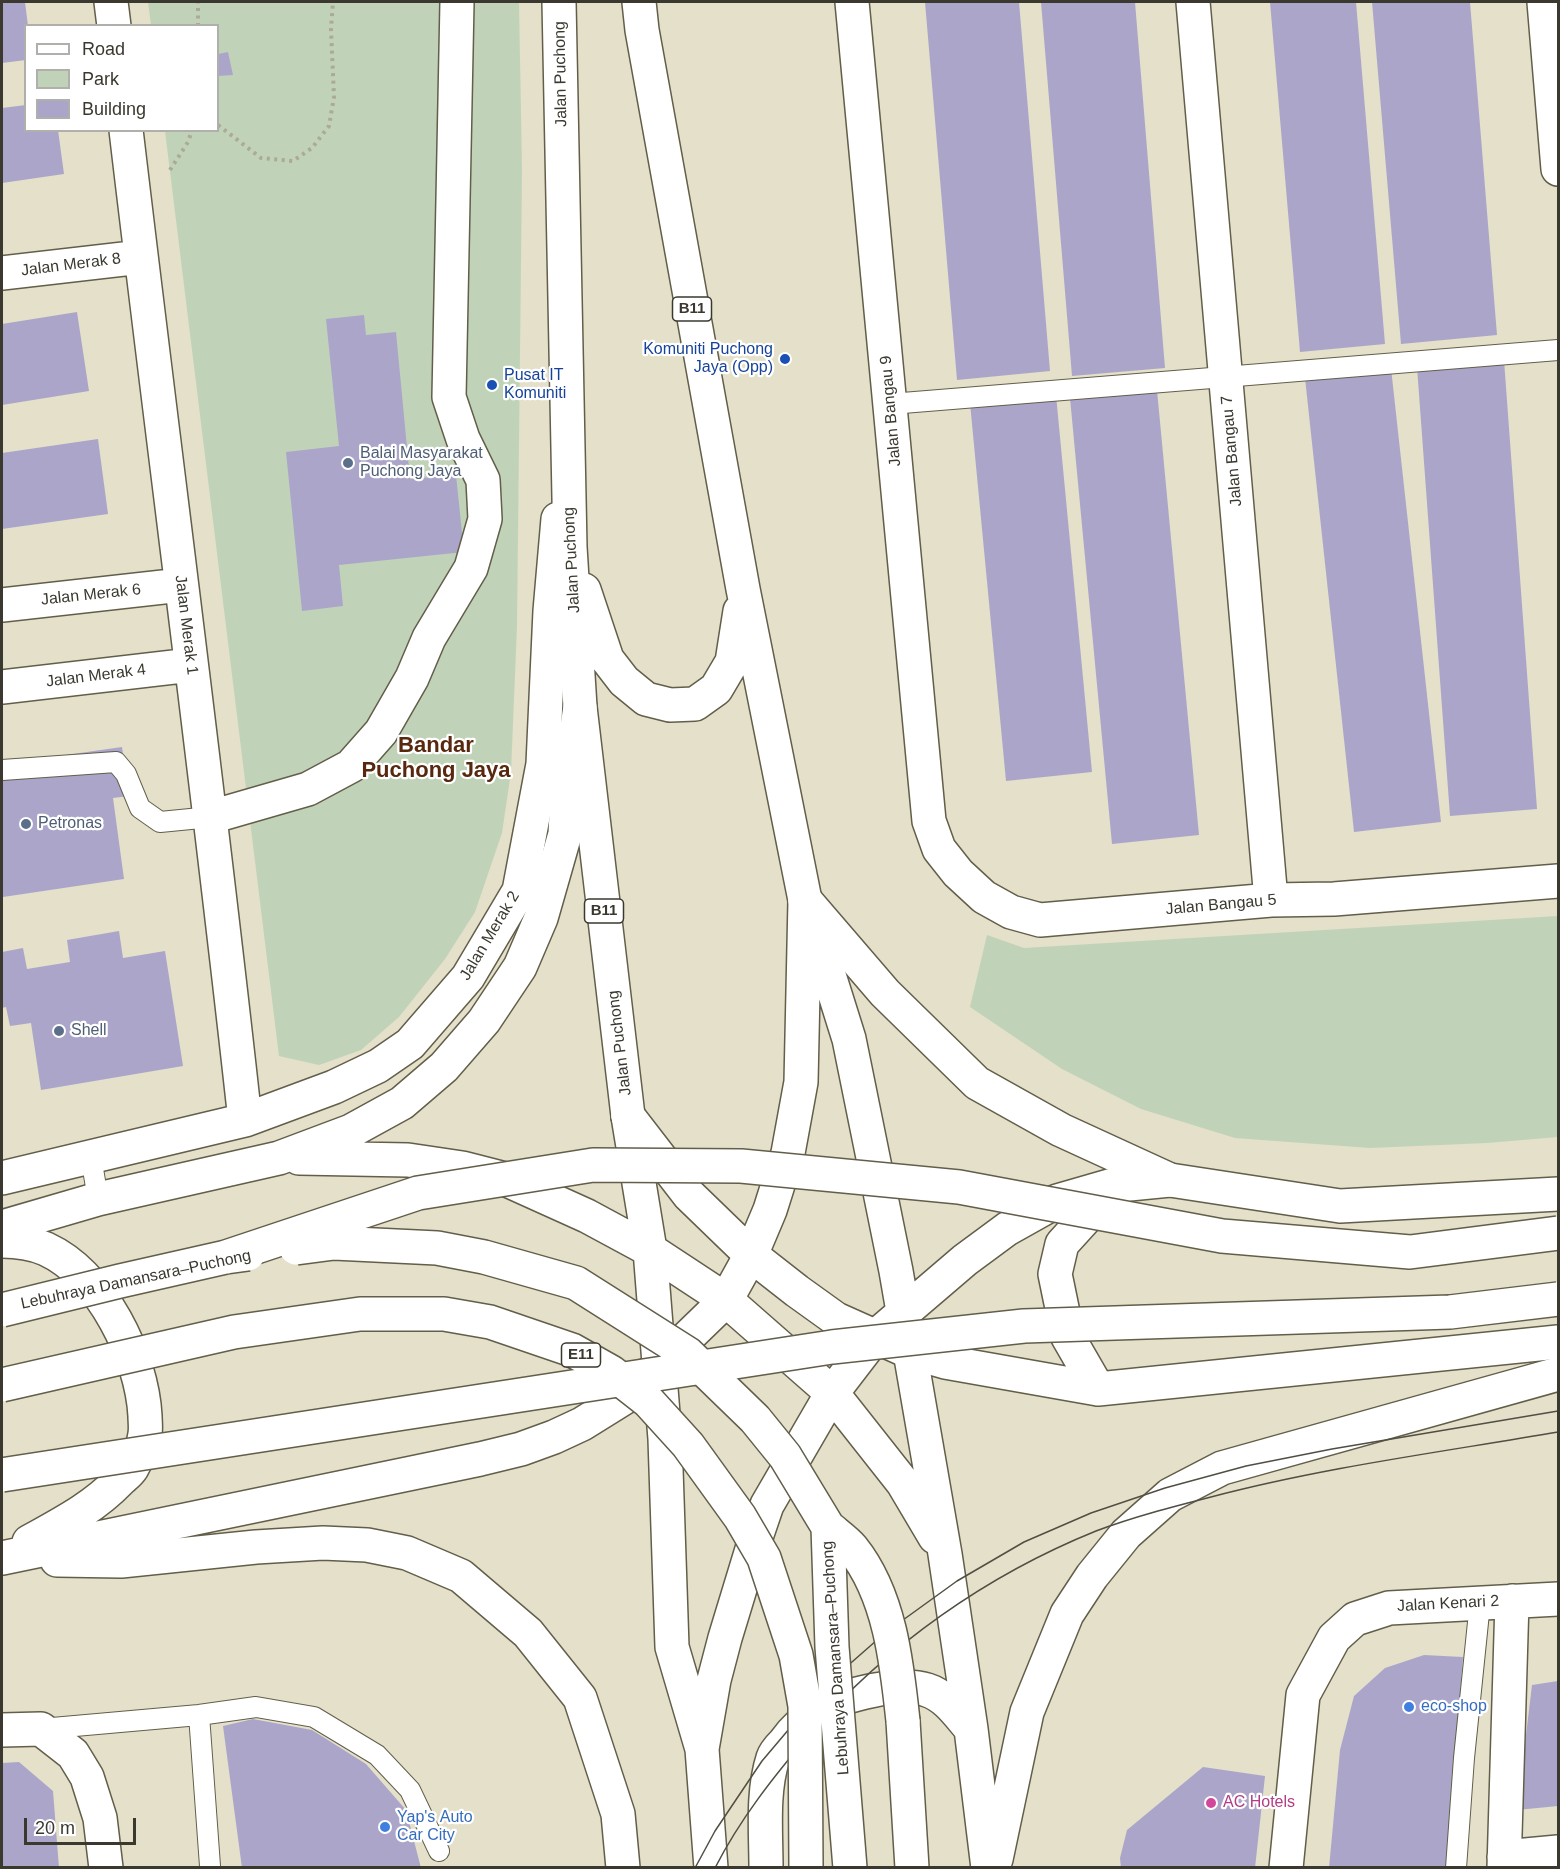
<!DOCTYPE html>
<meta charset="utf-8">
<style>
body{margin:0}
#map{position:relative;width:1560px;height:1869px;overflow:hidden;background:#e4e0c9;font-family:Arial,sans-serif}
canvas{display:block}
.frame{position:absolute;inset:0;border:3px solid #3a382f;pointer-events:none}
.legend{position:absolute;left:24px;top:24px;width:195px;height:108px;box-sizing:border-box;background:#fff;border:2px solid #b0afac;margin:0;padding:8px 10px;list-style:none;font-size:18px;color:#3a382f}
.legend li{display:flex;align-items:center;gap:12px;height:30px}
.legend b{width:30px;border:2px solid #b0afac}
.scale{position:absolute;left:24px;top:1818px;width:112px;height:27px;box-sizing:border-box;border:3px solid #3a382f;border-top:0;padding-left:8px;font-size:18px;line-height:21px;white-space:nowrap;color:#3a382f;-webkit-text-stroke:4px #fff;paint-order:stroke}
</style>
<div id="map">
<canvas width="1560" height="1869"></canvas>
<div class="frame"></div>
<ul class="legend">
<li><b style="height:8px;background:#fff"></b>Road</li>
<li><b style="height:16px;background:#c0d3b9"></b>Park</li>
<li><b style="height:16px;background:#aca5ca"></b>Building</li>
</ul>
<div class="scale">20 m</div>
</div>
<script>
const ctx = document.querySelector('canvas').getContext('2d');
ctx.lineJoin = 'round';
function paint(path, color) { ctx.fillStyle = color; ctx.fill(path, 'evenodd'); }
function stroke(path, color, width, dash) { ctx.strokeStyle = color; ctx.lineWidth = width; ctx.lineCap = dash ? 'butt' : 'round'; ctx.setLineDash(dash || []); ctx.stroke(path); }
function label(font, color, halo, rows, align = 'center') {
  ctx.font = font + ' Arial,sans-serif'; ctx.lineWidth = 4.5; ctx.setLineDash([]); ctx.textBaseline = 'middle'; ctx.strokeStyle = halo; ctx.fillStyle = color; for (const [text, x, y, turn = 0] of rows) {
    ctx.save(); ctx.translate(x, y); ctx.rotate((+turn || 0) * Math.PI / 180); ctx.textAlign = isNaN(turn) ? turn : align; if (halo) ctx.strokeText(text, 0, 0); ctx.fillText(text, 0, 0); ctx.restore();
  }
}
paint(new Path2D(`
 M148,2H519L522,171L517,626L511,772L502,833L475,912L445,959L399,1017L361,1050L319,1065L279,1056L165,131L218,130V26L151,25Z
 M1558,916V1137L1487,1143L1370,1148L1235,1138L1141,1109L1062,1069L970,1007L987,935L1024,948Z`), '#c0d3b9');
paint(new Path2D(`
 M2,2H25L28,26H26V60L2,63Z
 M925,2H1019L1050,371L957,380Z
 M1041,2H1135L1165,368L1072,376Z
 M1270,2H1356L1385,344L1300,352Z
 M1372,2H1470L1497,335L1401,344Z
 M228,52L233,75L218,76V54Z
 M26,105V130H58L64,174L2,183V108Z
 M77,312L89,391L2,405V324Z
 M364,315L366,335L396,332L410,479L456,475L464,552L339,565L343,606L302,611L286,452L339,446L326,319Z
 M1504,360L1537,809L1450,816L1417,367Z
 M1391,368L1441,822L1354,832L1305,378Z
 M1157,390L1199,835L1112,844L1070,398Z
 M1056,395L1092,772L1006,781L970,403Z
 M98,439L108,514L2,529V453Z
 M122,747L129,796L113,798L124,879L3,897L2,883V764Z
 M119,931L123,958L165,951L183,1066L41,1090L31,1023L10,1026L6,1007L2,1008V952L23,948L27,969L70,962L67,940Z
 M1424,1655L1463,1657L1446,1868H1329L1340,1750L1354,1696L1385,1668Z
 M1558,1681V1806L1517,1810L1532,1685Z
 M253,1719L312,1730L366,1764L406,1810L421,1868H242L223,1726Z
 M19,1762L53,1791L59,1868H2V1763Z
 M1203,1767L1265,1776L1255,1868H1121L1120,1858L1127,1830Z`), '#aca5ca');
const service = new Path2D(`
 M890,404L1558,350
 M2,770L116,762L126,774L140,808L160,822L211,817
 M91,1157L98,1199
 M199,1715L210,1866
 M41,1729L199,1715L256,1707L314,1717L377,1755L410,1790L439,1851
 M1456,1868L1464,1758L1480,1603`);
const minor = new Path2D(`
 M111,2L114,26
 M852,2L929,821L939,849L958,873L984,897L1011,912L1040,920L1271,900L1334,899L1558,881
 M1193,2L1271,900
 M1544,2L1558,169
 M126,130C165,460 209,790 245,1120
 M2,273L141,257
 M2,605L181,585
 M2,687L191,665
 M211,817L308,789L351,766L381,732L412,678L429,638L471,568L485,519L483,480L463,439L449,397L457,2
 M2,1178L245,1120L334,1087L378,1066L410,1044L468,977L519,891L543,764L550,611L558,519
 M2,1730L41,1729L73,1754L87,1777L100,1818L106,1868
 M1504,1857L1558,1852
 M1286,1868L1303,1695L1334,1638L1355,1619L1389,1608L1558,1599
 M1504,1868L1512,1601`);
const primary = new Path2D(`
 M559,2L570,547L580,707L628,1116
 M639,2L642,30L743,589L805,900
 M584,590L607,659L624,681L646,699L670,705L695,704L716,689L732,662L740,611`);
const trunk = new Path2D(`
 M805,900L885,993L977,1083L1061,1130L1170,1180L1340,1206L1558,1194
 M628,1116L689,1195L751,1255L797,1291L836,1319L910,1352L945,1362L1098,1389L1558,1342
 M1098,1389L1068,1337L1055,1274L1062,1244L1092,1211L1114,1203`);
const motorway = new Path2D(`
 M813,924L849,1039L896,1271L945,1554L971,1729L988,1868
 M628,1116L650,1250L665,1439L672,1647L702,1749L711,1868
 M299,1158L408,1160L462,1168L505,1179L587,1216L650,1250L726,1300L832,1393L903,1483L935,1537
 M2,1227L98,1199L279,1158L351,1131L402,1103L444,1067L484,1021L520,967L541,918L565,834L567,794L580,707
 M2,1241C17,1241 32,1243 46,1249C102,1275 142,1357 145,1416C145,1421 146,1428 145,1434C144,1444 137,1459 132,1468C129,1473 123,1477 119,1481C93,1508 61,1524 29,1542
 M2,1558L480,1459L521,1449L554,1437L582,1424L627,1396L726,1300L751,1255L770,1210L788,1153L801,1082L805,900
 M57,1560L121,1561L256,1547L323,1543L367,1545L407,1553L461,1576L528,1633L580,1698L618,1814L623,1868
 M903,1721L912,1868
 M702,1749L714,1680L725,1638L753,1546L767,1505L832,1393L875,1337L965,1260L1007,1229L1057,1201L1109,1186L1170,1180
 M996,1859L1027,1712L1067,1614L1092,1576L1126,1534L1170,1495L1222,1468L1558,1374
 M766,1868C766,1832 762,1792 773,1758C775,1752 780,1747 784,1743C794,1729 806,1718 821,1709C844,1694 900,1681 927,1690C946,1696 958,1714 971,1729`);
stroke(service, '#625e4a', 22);
stroke(minor, '#625e4a', 36);
stroke(primary, '#625e4a', 36);
stroke(trunk, '#625e4a', 36);
stroke(motorway, '#625e4a', 36);
stroke(new Path2D(`
 M198,26V2
 M218,125L261,158L293,161L312,148L329,126L334,97L331,29L333,2
 M170,170L188,142L192,130`), '#aca996', 4, [3, 4.5]);
stroke(service, '#fff', 20);
stroke(minor, '#fff', 33);
stroke(primary, '#fff', 33);
stroke(trunk, '#fff', 33);
stroke(motorway, '#fff', 33);
stroke(new Path2D(`
 M695,1868L715,1831L762,1761L828,1683L885,1633L957,1581L1024,1542L1091,1513L1165,1488L1246,1466L1332,1449L1558,1411
 M715,1868C740,1819 774,1776 810,1734C887,1645 987,1575 1096,1531C1133,1517 1172,1507 1211,1497C1325,1467 1442,1452 1558,1432`), '#514e44', 1.5);
const motorwayBridge = new Path2D(`
 M296,1248L334,1243L437,1248L484,1257L576,1283L688,1354L755,1419L785,1456L828,1527L832,1647L850,1868
 M226,1257L418,1193L593,1165L741,1166L959,1187L1222,1236L1410,1252L1558,1233
 M2,1310L120,1281L226,1257L248,1254
 M2,1385L234,1332L360,1314H444L490,1322L572,1350L611,1372L648,1401L688,1445L740,1517L764,1558L796,1655L805,1706L806,1868
 M2,1475L832,1347L1024,1326L1450,1312L1558,1299
 M828,1527C836,1534 845,1540 852,1548C890,1595 897,1664 903,1721`);
stroke(motorwayBridge, '#625e4a', 36, []);
stroke(motorwayBridge, '#fff', 33);
for (const [x, y, r, color] of [
 [785,359,6,"#1a4fb4"],
 [492,385,6,"#1a4fb4"],
 [348,463,6,"#5c6f8a"],
 [26,824,6,"#5c6f8a"],
 [59,1031,6,"#5c6f8a"],
 [1409,1707,6,"#3f7fe0"],
 [1211,1803,6,"#d1479c"],
 [385,1827,6,"#3f7fe0"]
]) { const dot = new Path2D(); dot.arc(x, y, r, 0, 2 * Math.PI); ctx.fillStyle = color; ctx.fill(dot); stroke(dot, '#fff', 2); }
for (const [x, y, w] of [
 [692,309,39],
 [604,911,39],
 [581,1355,39]
]) { const box = new Path2D(); box.roundRect(x - w / 2, y - 12, w, 24, 4.5); ctx.fillStyle = '#fff'; ctx.fill(box); stroke(box, '#3a382f', 1.5); }
label('bold 15px', '#3a382f', null, [
 ["B11",692,309],
 ["B11",604,911],
 ["E11",581,1355]
]);
label('16px', '#3a382f', '#fff', [
 ["Jalan Puchong",561,74,-91],
 ["Jalan Merak 8",71,265,-7],
 ["Jalan Bangau 9",891,411,-95],
 ["Jalan Bangau 7",1232,451,-95],
 ["Jalan Puchong",572,560,-93],
 ["Jalan Merak 6",91,595,-6],
 ["Jalan Merak 1",186,625,83],
 ["Jalan Merak 4",96,676,-7],
 ["Jalan Bangau 5",1221,905,-5],
 ["Jalan Merak 2",490,936,-59],
 ["Jalan Puchong",620,1043,-97],
 ["Lebuhraya Damansara–Puchong",136,1280,-12],
 ["Jalan Kenari 2",1448,1604,-3],
 ["Lebuhraya Damansara–Puchong",836,1658,-94]
]);
label('16px', '#164399', '#fff', [
 ["Komuniti Puchong",773,350],
 ["Jaya (Opp)",773,368],
 ["Pusat IT",504,376,"left"],
 ["Komuniti",504,394,"left"]
], 'right');
label('16px', '#4e5e75', '#fff', [
 ["Balai Masyarakat",360,454],
 ["Puchong Jaya",360,472],
 ["Petronas",38,824],
 ["Shell",71,1031]
], 'left');
label('16px', '#366cbe', '#fff', [
 ["eco-shop",1421,1707],
 ["Yap's Auto",397,1818],
 ["Car City",397,1836]
], 'left');
label('16px', '#b23c85', '#fff', [
 ["AC Hotels",1223,1803]
], 'left');
label('bold 22px', '#57270e', '#fff', [
 ["Bandar",436,746],
 ["Puchong Jaya",436,771]
]);
</script>
